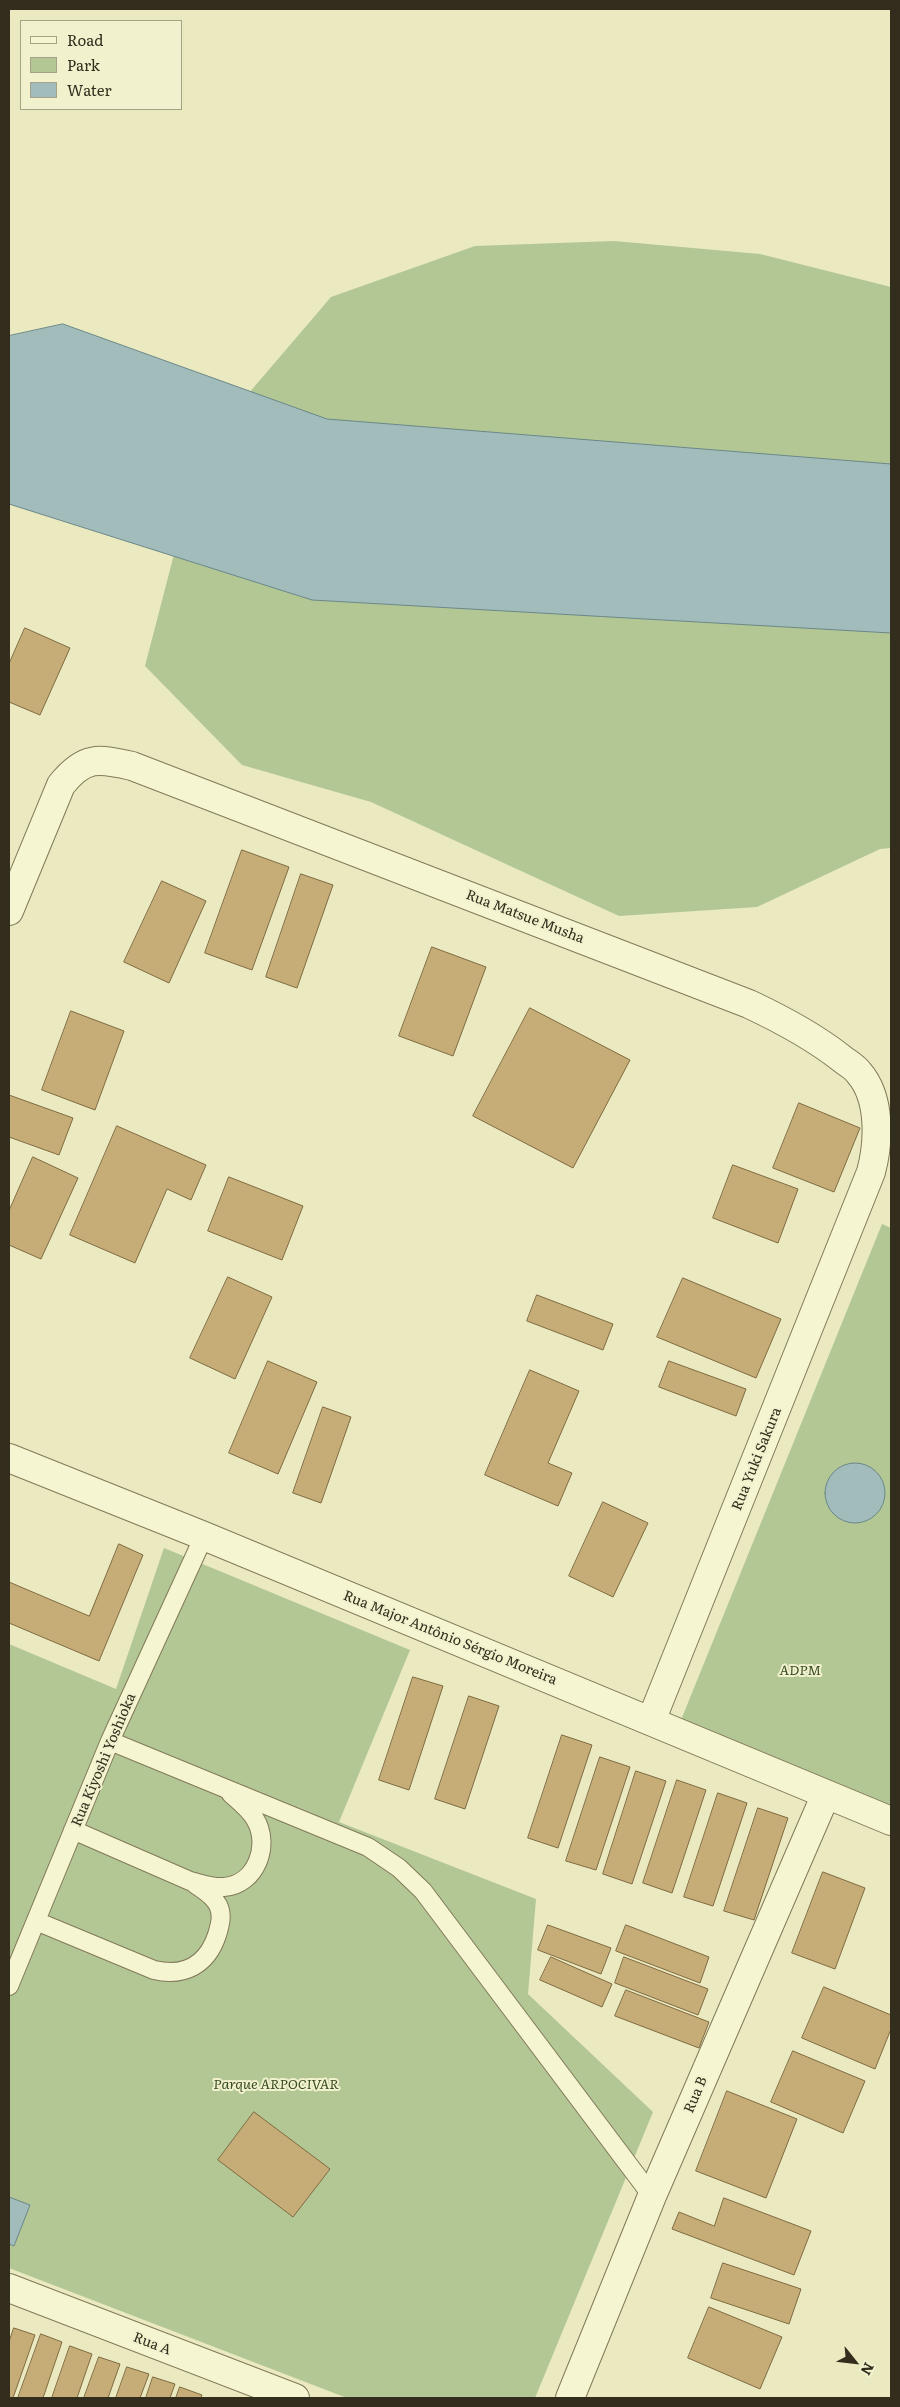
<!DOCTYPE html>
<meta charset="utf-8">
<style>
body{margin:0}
#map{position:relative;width:900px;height:2407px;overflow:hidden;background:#eae9bf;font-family:Literata,serif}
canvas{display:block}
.frame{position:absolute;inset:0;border:10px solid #322d1c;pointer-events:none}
.legend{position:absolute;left:20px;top:20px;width:162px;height:90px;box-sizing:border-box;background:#f2f1ce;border:1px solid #a5a387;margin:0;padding:6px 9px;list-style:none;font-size:15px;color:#322d1c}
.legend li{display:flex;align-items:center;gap:10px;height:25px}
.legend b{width:25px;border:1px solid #a5a387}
.north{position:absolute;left:830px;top:2337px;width:50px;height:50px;-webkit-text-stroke:4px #f2f1ce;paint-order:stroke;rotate:119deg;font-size:14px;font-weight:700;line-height:20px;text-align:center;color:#322d1c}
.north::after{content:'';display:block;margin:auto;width:18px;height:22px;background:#322d1c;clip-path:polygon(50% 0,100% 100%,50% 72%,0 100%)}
</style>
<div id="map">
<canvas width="900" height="2407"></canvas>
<div class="frame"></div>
<ul class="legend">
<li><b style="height:6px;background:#f6f5d2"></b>Road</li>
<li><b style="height:14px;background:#b3c795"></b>Park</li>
<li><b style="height:14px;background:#a2bcbc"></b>Water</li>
</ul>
<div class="north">N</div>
</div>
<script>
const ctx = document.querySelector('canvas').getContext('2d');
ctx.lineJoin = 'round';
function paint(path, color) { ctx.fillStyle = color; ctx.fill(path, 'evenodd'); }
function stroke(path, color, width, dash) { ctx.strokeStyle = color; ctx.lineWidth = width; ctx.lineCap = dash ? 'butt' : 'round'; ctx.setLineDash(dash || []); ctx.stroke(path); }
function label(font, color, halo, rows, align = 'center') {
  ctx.font = font + ' Literata,serif'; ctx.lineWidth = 4; ctx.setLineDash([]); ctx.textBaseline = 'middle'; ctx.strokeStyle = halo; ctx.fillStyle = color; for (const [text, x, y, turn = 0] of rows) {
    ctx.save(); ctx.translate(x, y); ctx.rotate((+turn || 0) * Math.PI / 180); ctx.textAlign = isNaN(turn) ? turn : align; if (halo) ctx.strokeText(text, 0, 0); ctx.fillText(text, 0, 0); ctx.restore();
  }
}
paint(new Path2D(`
 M614,241L760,254L891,287V848L880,849L757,907L619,916L371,802L242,765L145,666L179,535L237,407L331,297L475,246Z
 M882,1224L891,1228V1807L681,1720Z
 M164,1548L410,1650L339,1822L536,1899L528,1994L653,2112L535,2398H347L9,2268V1644L116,1689Z`), '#b3c795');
const water = new Path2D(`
 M63,324L327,419L891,464V633L312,600L9,504V336Z
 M825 1493a30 30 0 1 1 60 0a30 30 0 1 1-60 0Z
 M9,2197L30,2205L14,2246L9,2244Z`);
paint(water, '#a2bcbc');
stroke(water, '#6a8889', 1);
const building = new Path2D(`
 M25,628L70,648L40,715L9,702V664Z
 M242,850L289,867L252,970L205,953Z
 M301,874L333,885L297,988L266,977Z
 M162,881L206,901L169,983L124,962Z
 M432,947L486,967L453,1056L399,1036Z
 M530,1008L630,1060L573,1168L473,1116Z
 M71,1011L124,1031L95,1110L42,1090Z
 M9,1095L73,1118L59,1155L9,1137Z
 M799,1103L860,1128L834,1192L773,1168Z
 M117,1126L206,1165L191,1200L167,1189L135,1263L70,1235Z
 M33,1157L78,1178L41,1259L9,1245V1211Z
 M733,1165L798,1189L778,1243L713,1218Z
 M229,1177L303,1206L282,1260L208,1231Z
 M228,1277L272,1297L235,1379L190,1358Z
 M683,1278L781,1319L756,1378L657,1337Z
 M537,1295L613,1324L603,1350L527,1321Z
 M268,1361L317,1382L278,1474L229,1453Z
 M669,1361L746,1389L736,1416L659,1387Z
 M530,1370L579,1391L548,1463L572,1473L558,1506L485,1475Z
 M323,1407L351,1417L321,1503L293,1493Z
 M603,1502L648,1523L613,1597L569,1576Z
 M119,1544L143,1555L99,1661L9,1623V1582L89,1616Z
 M413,1677L443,1686L409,1790L379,1780Z
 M469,1696L499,1706L465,1809L435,1799Z
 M562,1735L592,1745L558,1848L528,1838Z
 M600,1757L630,1767L596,1870L566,1861Z
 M636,1771L666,1781L632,1884L603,1874Z
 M677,1780L706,1790L672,1893L643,1883Z
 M718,1793L747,1803L713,1906L684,1897Z
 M758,1808L788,1818L754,1920L724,1911Z
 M823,1872L865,1888L835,1969L792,1953Z
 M548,1925L611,1948L601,1974L538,1950Z
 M626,1925L709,1957L700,1983L616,1951Z
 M551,1957L612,1984L602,2007L540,1980Z
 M624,1957L708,1989L698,2015L615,1983Z
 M824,1987L891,2015V2029L875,2069L802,2038Z
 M626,1990L709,2022L699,2048L615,2016Z
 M793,2051L865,2081L843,2133L771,2102Z
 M727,2091L797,2119L766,2198L696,2171Z
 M254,2112L330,2169L293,2217L218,2160Z
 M724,2198L811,2231L794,2275L672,2229L679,2212L714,2226Z
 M723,2263L801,2289L789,2324L711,2298Z
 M709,2307L782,2337L760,2389L688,2358Z
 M14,2328L35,2335L13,2398H9V2342Z
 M41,2334L62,2342L43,2398H18Z
 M70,2346L92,2354L77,2398H52Z
 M99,2357L120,2364L108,2398H84Z
 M127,2367L149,2374L140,2398H116Z
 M153,2377L175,2384L170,2398H146Z
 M180,2387L202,2395L201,2398H176Z`);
paint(building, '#c6ad78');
stroke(building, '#7f6a41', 1);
const service = new Path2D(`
 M110,1741L368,1847L399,1868L423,1891L652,2196
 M73,1830L190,1881C202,1884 213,1888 224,1887C256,1885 271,1845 255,1819C250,1810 239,1801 231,1794
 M36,1921L154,1970C184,1977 207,1965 217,1935C220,1925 223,1915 218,1905C213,1895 203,1890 195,1884
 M9,1986L110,1741L204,1536`);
const minor = new Path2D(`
 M9,911L61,785C84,756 98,758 132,766L749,1004C781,1019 813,1036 841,1058C847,1063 855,1067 859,1073C881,1098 879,1142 871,1172L651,1721
 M9,1458L204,1536L891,1821
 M9,2288L295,2398
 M570,2398L652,2196L826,1794`);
stroke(service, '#817959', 20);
stroke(minor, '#817959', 30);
stroke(service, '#f6f5d2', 18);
stroke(minor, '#f6f5d2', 28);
label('14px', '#322d1c', '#f2f1ce', [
 ["Rua Matsue Musha",525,917,21],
 ["Rua Yuki Sakura",757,1459,-68],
 ["Rua Major Antônio Sérgio Moreira",450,1638,22],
 ["Rua Kiyoshi Yoshioka",104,1760,-67],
 ["Rua B",696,2095,-67],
 ["Rua A",152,2344,21]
]);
label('italic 14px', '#384d24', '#f2f1ce', [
 ["ADPM",800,1671],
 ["Parque ARPOCIVAR",276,2085]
]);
</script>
